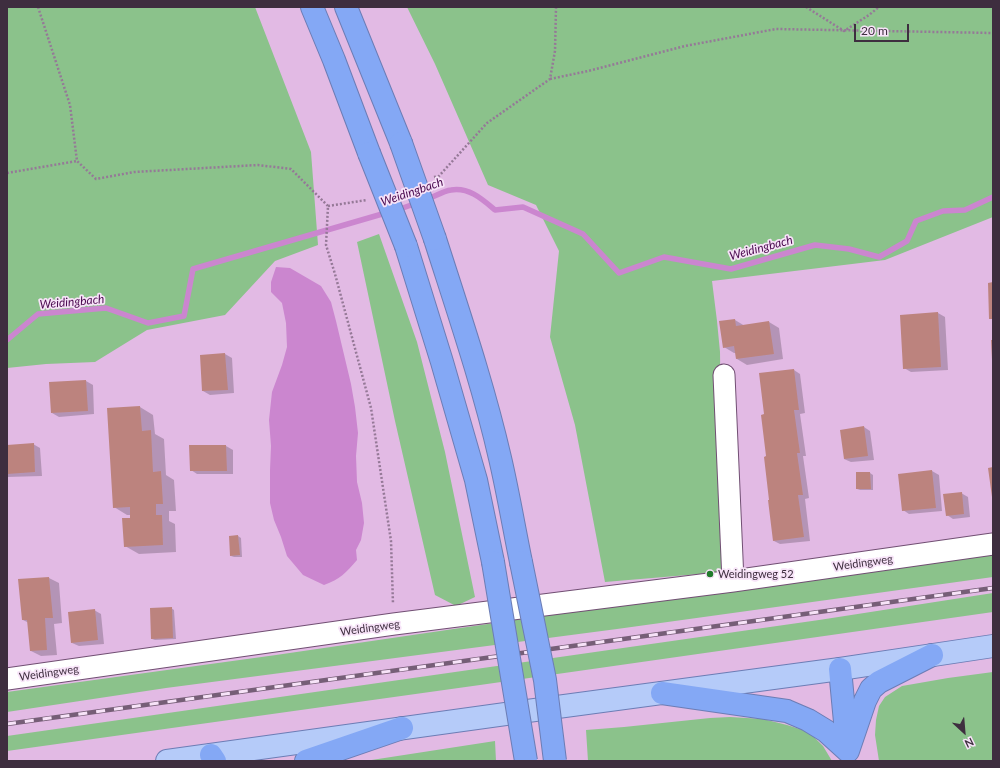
<!DOCTYPE html>
<style>
body{margin:0}
#map{position:relative;width:1000px;height:768px;overflow:hidden;background:#e2bae4;font-family:Lato,sans-serif}
canvas{display:block}
.frame{position:absolute;inset:0;border:8px solid #3e2e3f;pointer-events:none}
.north{position:absolute;left:944px;top:712px;width:40px;height:40px;-webkit-text-stroke:3px #f7e3f8;paint-order:stroke;rotate:154deg;font-size:11px;font-weight:700;line-height:16px;text-align:center;color:#3e2e3f}
.north::after{content:'';display:block;margin:auto;width:14px;height:18px;background:#3e2e3f;clip-path:polygon(50% 0,100% 100%,50% 72%,0 100%)}
.scale{position:absolute;left:854px;top:24px;width:55px;height:18px;box-sizing:border-box;border:2px solid #3e2e3f;border-top:0;padding-left:5px;font-size:12px;line-height:14px;white-space:nowrap;color:#3e2e3f;-webkit-text-stroke:3px #f7e3f8;paint-order:stroke}
</style>
<div id="map">
<canvas width="1000" height="768"></canvas>
<div class="frame"></div>
<div class="north">N</div>
<div class="scale">20 m</div>
</div>
<script>
const ctx = document.querySelector('canvas').getContext('2d');
ctx.lineJoin = 'round';
function paint(path, color) { ctx.fillStyle = color; ctx.fill(path, 'evenodd'); }
function stroke(path, color, width, dash) { ctx.strokeStyle = color; ctx.lineWidth = width; ctx.lineCap = dash ? 'butt' : 'round'; ctx.setLineDash(dash || []); ctx.stroke(path); }
function label(font, color, halo, rows, align = 'center') {
  ctx.font = font + ' Lato,sans-serif'; ctx.lineWidth = 3.5; ctx.setLineDash([]); ctx.textBaseline = 'middle'; ctx.strokeStyle = halo; ctx.fillStyle = color; for (const [text, x, y, turn = 0] of rows) {
    ctx.save(); ctx.translate(x, y); ctx.rotate((+turn || 0) * Math.PI / 180); ctx.textAlign = isNaN(turn) ? turn : align; if (halo) ctx.strokeText(text, 0, 0); ctx.fillText(text, 0, 0); ctx.restore();
  }
}
paint(new Path2D(`
 M7,7H255L311,152L318,245L275,261L225,315L147,330L95,362L46,364L7,368Z
 M407,7H993V217L885,260L712,281L717,321L720,352L723,572L605,582L575,425L550,337L559,251L536,205L488,185L435,64Z
 M379,234L417,342L445,452L475,597L456,606L435,595L395,421L357,242Z
 M993,552V577L617,629L166,688L7,712V692L276,655L761,584Z
 M993,593V612L480,685L7,751V736L819,620Z
 M993,672V761H879L875,735L876,720L879,706L885,697L902,686L948,678Z
 M730,717L763,719L787,725L809,732L823,746L832,761H588L586,730L624,727L710,718Z
 M495,741L496,761H362H365Z`), '#8bc28b');
paint(new Path2D(`
 M276,267L290,268L321,286L331,302L336,321L351,384L355,407L358,433L356,456L357,482L362,503L364,523L361,540L356,550L357,560C346,573 340,579 324,585L303,575L287,556L281,537L274,520L270,503V470L271,446L269,420L272,392L282,365L287,347L286,323L282,303L271,292V282Z`), '#cb86cf');
paint(new Path2D(`
 M938,313L945,317L948,370L911,372L904,368Z
 M735,320L745,326L769,322L779,328L783,359L747,365L737,359L736,353H734L724,347Z
 M225,354L232,358L234,393L210,395L203,391Z
 M794,370L800,374L805,413L800,414L806,456H803L809,498L805,499L810,541L780,544L774,541L767,457L765,415Z
 M86,381L93,385L94,414L59,417L52,413Z
 M140,407L153,415L155,434L164,439L166,475L174,480L176,511H169V521L175,524L176,552L139,554L125,546L131,518V515H127L114,507L108,409Z
 M864,427L870,431L874,460L851,462L844,459Z
 M33,444L40,448L42,476L7,477V446Z
 M226,446L233,450V474H197L191,470Z
 M932,471L939,475L942,511L909,514L903,510L899,475Z
 M870,473L873,475V490H860L857,489Z
 M961,493L968,497L970,517L953,519L947,515Z
 M238,536L241,538L242,557H234L231,556Z
 M49,578L59,583L62,623L54,624L57,655L41,656L31,651L29,623L23,620L19,580Z
 M171,608L174,610L176,639L155,640L152,639Z
 M94,610L101,614L104,644L79,646L72,643Z`), '#0003');
stroke(new Path2D(`
 M425,200C434,197 443,191 451,190C469,187 482,199 495,210L523,207L583,234L619,273L664,257L731,269L815,245L849,249L879,257L907,241L916,221L943,211L965,210L993,197
 M397,210L417,203
 M7,340L38,314L106,308L148,323L184,316L193,269L389,212`), '#cb86cf', 5.5);
paint(new Path2D(`
 M993,282V319H989L988,283Z
 M938,312L941,367L903,369L900,315Z
 M735,319L736,326L769,321L774,354L736,359L734,346L723,348L719,321Z
 M991,340H993V360H992Z
 M225,353L228,390L202,391L200,355Z
 M794,369L799,410H794L800,453H797L803,495H798L804,537L773,541L768,500H769L764,457L766,456L761,415L764,414L759,373Z
 M86,380L88,411L51,413L49,382Z
 M140,406L142,431L151,430L153,472L161,471L163,504H156V515H162L163,545L124,547L122,518H130V507L113,508L107,408Z
 M864,426L868,456L844,459L840,430Z
 M34,443L35,472L7,474V445Z
 M189,445H226L227,471H190Z
 M993,467V497H992L988,468Z
 M932,470L936,508L902,511L898,474Z
 M856,472H870L871,489H856Z
 M962,492L964,514L946,516L943,494Z
 M238,535L240,555L230,556L229,536Z
 M49,577L53,618H45L47,650L30,651L27,620H22L18,579Z
 M172,607L173,638L151,639L150,608Z
 M95,609L98,640L71,643L68,612Z`), '#bc837e');
const minor = new Path2D(`
 M724,375L733,581
 M7,679L394,624L733,581L993,544`);
const major = new Path2D(`
 M167,761L520,712L840,669L993,646`);
const highway = new Path2D(`
 M312,7L334,60L369,153
 M346,7L401,143
 M435,239C458,311 483,384 500,458C508,492 514,528 521,562
 M406,246L442,362L476,480L493,562
 M840,669L847,743
 M662,693L787,711L808,720L826,731L848,751
 M848,751L865,701L871,689L879,682L932,655
 M211,755L215,761
 M306,761L402,728`);
stroke(minor, '#714f73', 23);
stroke(major, '#6c7db5', 24);
stroke(highway, '#6c7db5', 24);
stroke(new Path2D(`
 M38,7L70,105L77,161L96,179L134,172L258,165L291,169L328,206L326,245L335,274L371,408L391,541L393,604
 M806,7L844,31L869,15L879,7
 M550,79L588,71L685,46L776,29L993,33
 M7,173L77,161
 M434,177L439,176L487,123L550,79L555,51L556,7
 M328,206L367,200`), '#957997', 2.5, [2, 2]);
stroke(minor, '#fff', 21);
stroke(major, '#b5cbf9', 22);
stroke(highway, '#84a8f5', 22);
const rail = new Path2D(`
 M7,724L993,588`);
stroke(rail, '#765e77', 4.5);
stroke(rail, '#f7e3f8', 3, [9]);
const highwayBridge = new Path2D(`
 M401,143L435,239
 M369,153L406,246
 M493,562L526,761
 M521,562L545,680L555,761`);
stroke(highwayBridge, '#6c7db5', 24, []);
stroke(highwayBridge, '#84a8f5', 22);
for (const [x, y, r, color] of [
 [710,574,4,"#217c2c"]
]) { const dot = new Path2D(); dot.arc(x, y, r, 0, 2 * Math.PI); ctx.fillStyle = color; ctx.fill(dot); stroke(dot, '#f7e3f8', 1.5); }
label('11px', '#3e2e3f', '#f7e3f8', [
 ["Weidingweg",863,563,-8],
 ["Weidingweg",370,628,-8],
 ["Weidingweg",49,673,-8]
]);
label('11px', '#3e2e3f', '#f7e3f8', [
 ["Weidingweg 52",718,574]
], 'left');
label('italic 12px', '#4a0a4f', '#f7e3f8', [
 ["Weidingbach",412,192,-19],
 ["Weidingbach",761,248,-15],
 ["Weidingbach",72,302,-5]
]);
</script>
